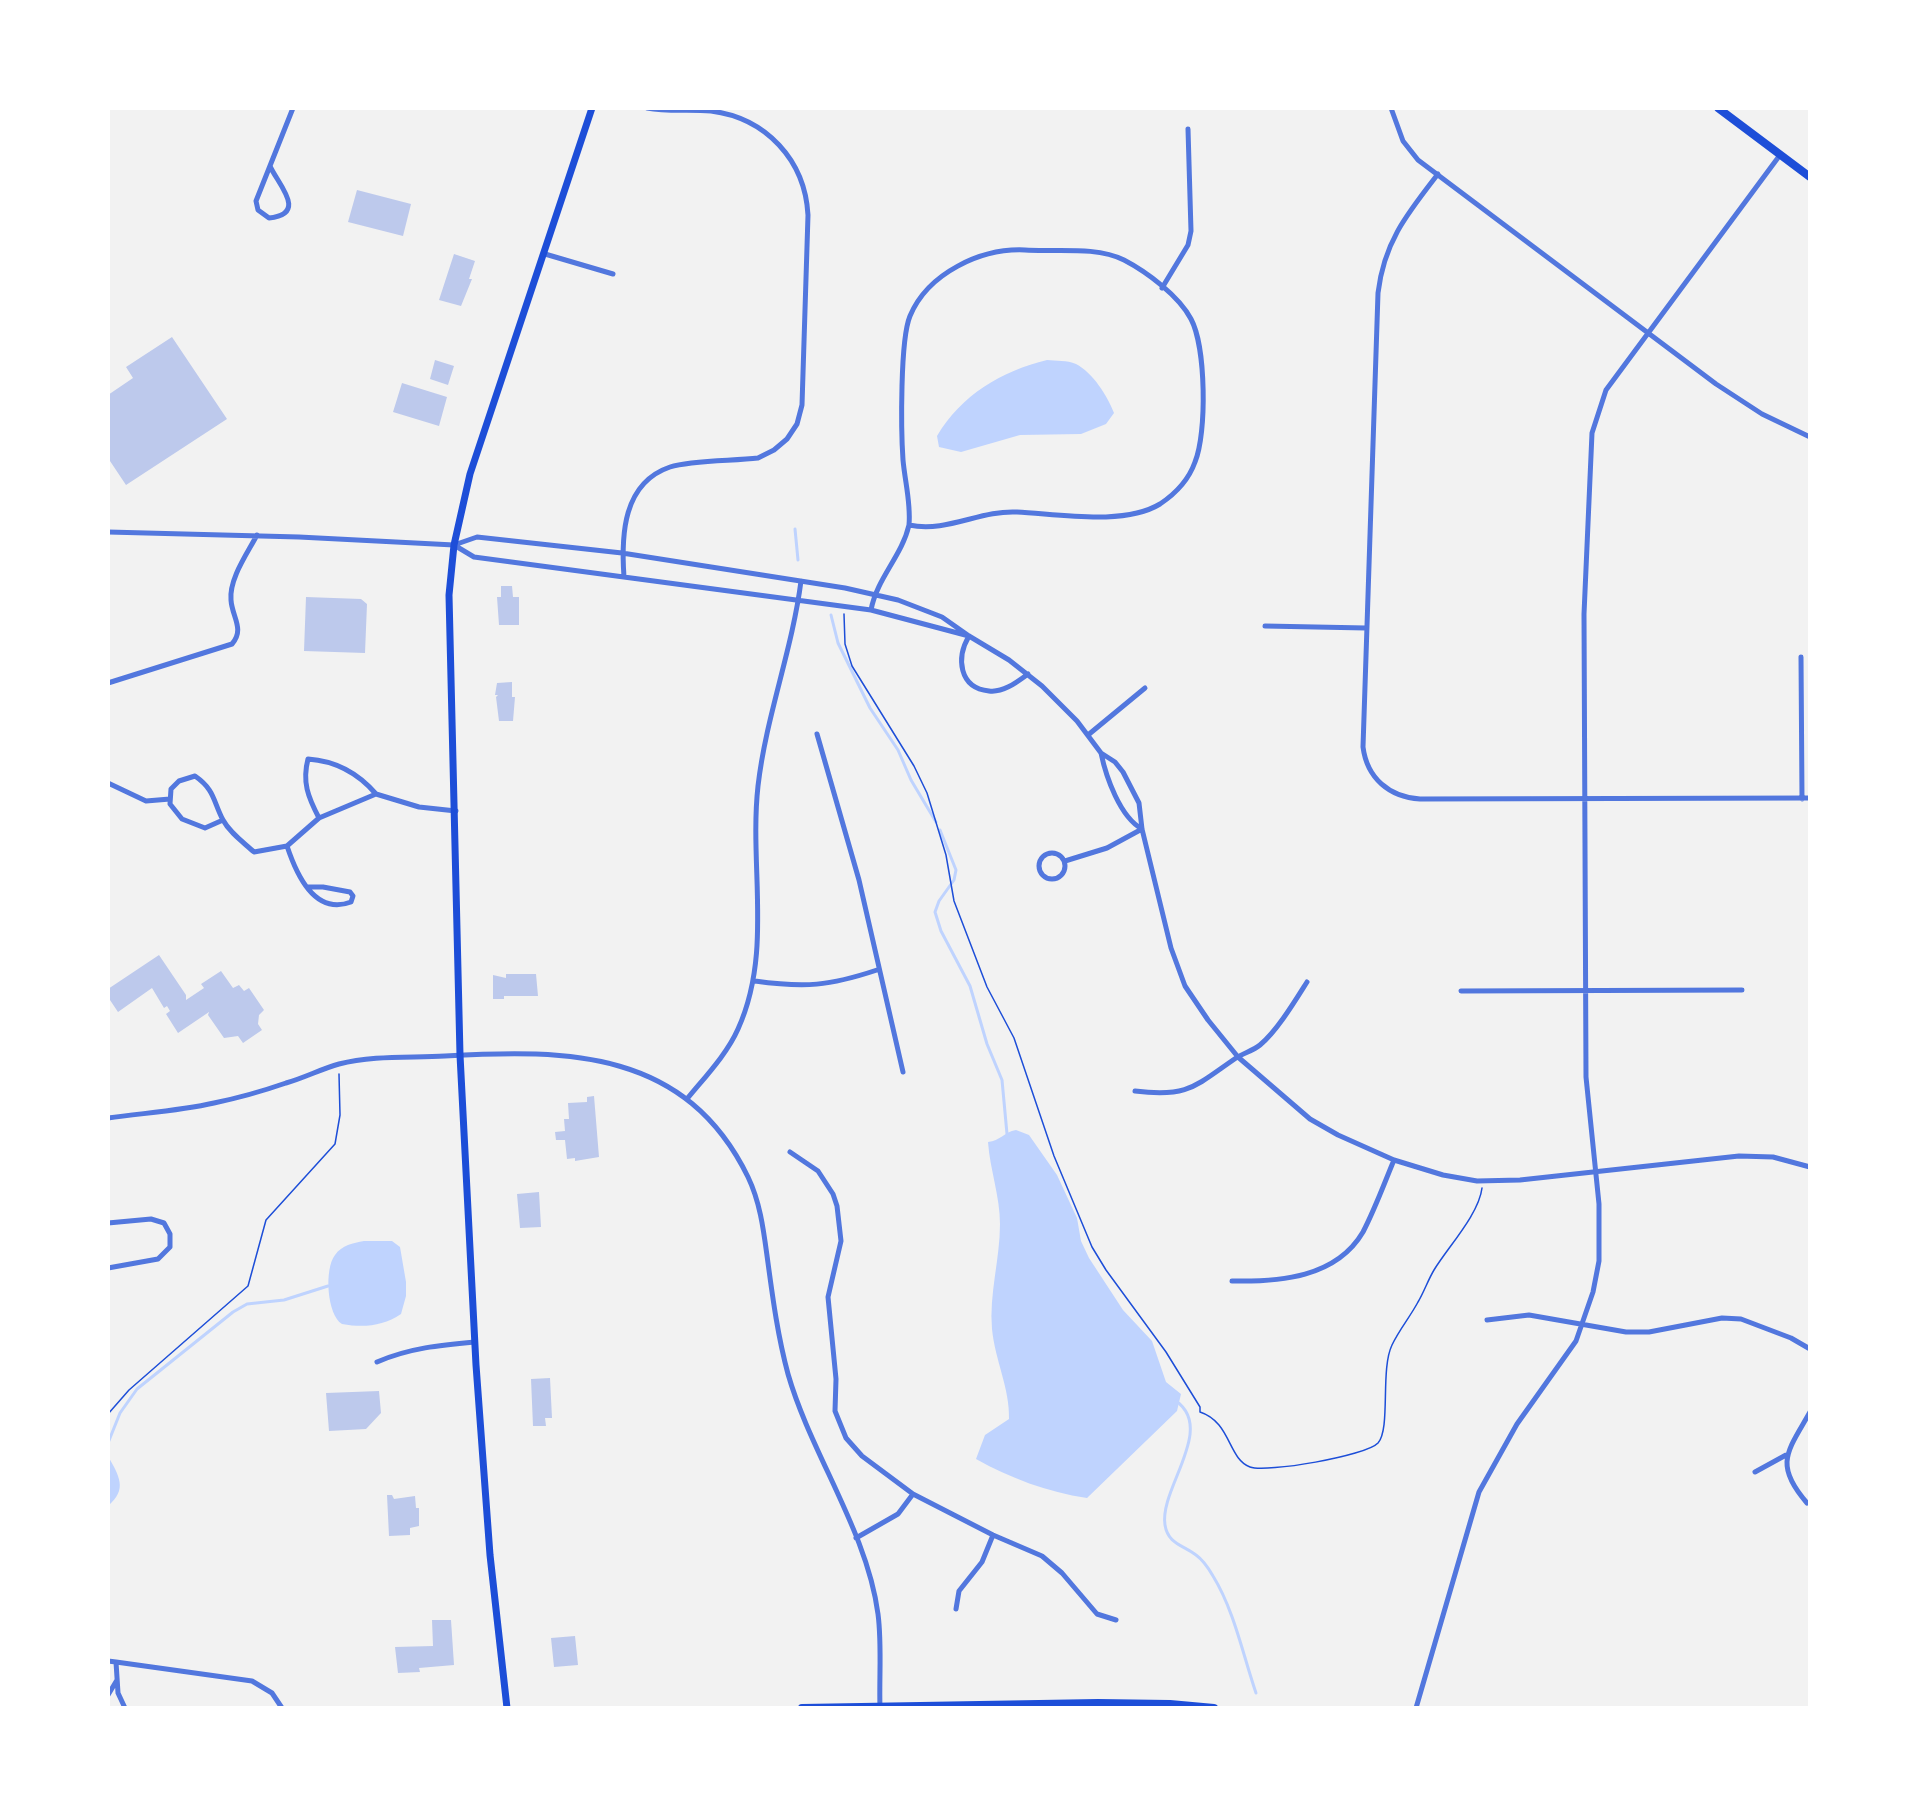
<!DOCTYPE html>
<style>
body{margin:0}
#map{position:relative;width:1918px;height:1816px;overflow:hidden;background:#f2f2f2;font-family:"Fira Sans Condensed",sans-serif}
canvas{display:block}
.frame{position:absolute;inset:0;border:110px solid #fff;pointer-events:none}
</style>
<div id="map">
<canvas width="1918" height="1816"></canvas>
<div class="frame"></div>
</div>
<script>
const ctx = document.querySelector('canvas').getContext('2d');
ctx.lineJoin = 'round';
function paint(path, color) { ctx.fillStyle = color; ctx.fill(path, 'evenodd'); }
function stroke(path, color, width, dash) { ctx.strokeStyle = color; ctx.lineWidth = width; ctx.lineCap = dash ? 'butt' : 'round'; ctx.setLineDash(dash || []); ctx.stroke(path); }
paint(new Path2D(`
 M1047,360C1056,361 1067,360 1076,364C1093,373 1107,395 1114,413L1106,424L1081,434L1020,435L961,452L939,447L937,436C961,395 1002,371 1047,360Z
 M1016,1130L1029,1135L1057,1175L1077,1218L1081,1241L1089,1258L1123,1310L1152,1341L1166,1382L1181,1394L1177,1411L1087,1498C1047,1492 1010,1478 976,1459L985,1435L1009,1419C1010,1389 995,1360 992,1329C989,1294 1000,1259 1000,1224C1000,1196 990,1170 988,1142C1000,1141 1004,1132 1016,1130Z
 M364,1241H392L400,1247L406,1282V1296L401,1314C383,1326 364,1328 342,1324C327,1315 324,1269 335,1255C342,1245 353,1243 364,1241Z
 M108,1456C119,1476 128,1489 108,1506Z`), '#bfd3fe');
stroke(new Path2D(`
 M795,529L798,560
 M831,615L838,643L870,708L898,750L911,780L936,822
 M940,830L956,870L954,880L939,901L935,912L941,931L970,986L987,1044L1002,1080L1007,1134
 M1176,1401C1216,1429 1159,1489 1165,1525C1168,1544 1183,1545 1196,1555C1203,1560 1209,1569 1213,1576C1234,1610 1243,1655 1256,1693
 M108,1443L120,1413L137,1389L233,1312L247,1304L284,1300L328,1286`), '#bfd3fe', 3);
paint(new Path2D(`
 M357,190L411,204L403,236L348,222Z
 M454,254L475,261L469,279H472L461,306L439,300Z
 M172,337L227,419L126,485L108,458V395L133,378L126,367Z
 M435,360L454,366L448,385L430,379Z
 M402,383L447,397L439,426L393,412Z
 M501,586H512L513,597H519V625H499L497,597H501Z
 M306,597L361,599L367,604L365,653L304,651Z
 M512,682V697H515L513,721H499L496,697L498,695H495L497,683Z
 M159,955L186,995V1000L204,988L201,984L221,971L233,988L239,985L244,991L249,988L264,1010L259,1015L258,1024L262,1030L243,1043L238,1036L224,1038L208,1015L209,1012L178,1033L166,1014L170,1011L167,1006L164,1008L152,988L118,1012L108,997V989Z
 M506,974H536L538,996H504V999H493V975L506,978Z
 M594,1096L599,1157L575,1161V1158L567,1159L565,1140H556L555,1132L565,1131L564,1119H569L568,1103L587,1102V1097Z
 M539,1192L541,1227L520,1228L517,1194Z
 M550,1378L552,1418H545L546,1426H533L531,1379Z
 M379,1391L381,1413L366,1429L329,1431L326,1393Z
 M387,1495H392L394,1499L415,1496L416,1508H419V1526L410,1528V1535L389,1536Z
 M432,1620H451L454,1665L419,1668L420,1672L398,1673L395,1647L433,1646Z
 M575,1636L578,1665L554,1667L551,1638Z`), '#bdc9ec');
stroke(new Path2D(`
 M844,614L845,644L852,666L914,766L927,793L946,855L954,901L987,987L1014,1038L1054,1156L1092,1247L1106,1270L1166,1352L1200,1407V1412C1231,1422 1228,1459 1250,1467C1266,1473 1366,1456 1378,1443C1391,1428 1380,1370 1392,1345C1399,1330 1410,1317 1418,1302C1424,1292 1428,1280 1434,1270C1448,1247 1479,1214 1482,1188
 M108,1414L129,1390L248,1286L266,1220L335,1144L340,1115L339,1074`), '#1d4ed8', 1.5);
stroke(new Path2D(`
 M1391,108L1403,141L1418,160L1716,384L1762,414L1810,437
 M270,166C277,183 309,214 269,218L258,210L256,201L293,108
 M1438,174C1407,214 1384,242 1378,293L1363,747C1367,778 1389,797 1420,799L1810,798
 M545,254L613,274
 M1162,288L1188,245L1191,231L1188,129
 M108,532L299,537L454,545L474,557L871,610L969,636
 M454,545L477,537L622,553L845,588L898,600L942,617L969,636L1009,660L1042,686L1077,721L1101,753
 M624,577C621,535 623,483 670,467C692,460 733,461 758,458L774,450L787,439L797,424L802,405L808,215C805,160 766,118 711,111C689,109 668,112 647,108
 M871,610C877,578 902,556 909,525C911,503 905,482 903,460C901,431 900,340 910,316C928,273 981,248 1025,250C1056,252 1096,246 1124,260C1147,272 1179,296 1191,319C1206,347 1207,433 1195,462C1189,479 1175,494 1160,504C1124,526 1058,514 1017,512C980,510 947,533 909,525
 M1265,626L1366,628
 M969,636C956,658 959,688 989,691C1003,693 1017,682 1028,674
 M1801,657L1802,799
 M108,683L232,644C245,629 232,617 231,600C229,579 247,554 257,535
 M817,734L859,880L903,1072
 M1088,735L1145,688
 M108,783L146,801L170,799
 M319,818C308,797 302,782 308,759C337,761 358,773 376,794
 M223,820L205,828L182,819L170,804L171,789L179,781L195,776C215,790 213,801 223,820C230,833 243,842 254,852L287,846L319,818L376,794L419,807L456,811
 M1142,829C1120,817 1106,777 1101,753L1115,762L1123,772L1139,803L1142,829L1171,948L1185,986L1208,1020L1238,1057L1310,1119L1338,1135L1394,1160L1443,1175L1477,1181L1520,1180L1739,1156L1773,1157L1810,1167
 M287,846C296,873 314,916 351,902L353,896L350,892L323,887H307
 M1039 866a13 13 0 1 1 26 0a13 13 0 1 1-26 0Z
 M1065,861L1107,848L1142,829
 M755,981C805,988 829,986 877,970
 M1461,991L1742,990
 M1135,1091C1188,1098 1195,1086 1236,1058C1243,1053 1253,1051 1260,1045C1277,1031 1295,1001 1307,982
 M687,1099C705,1077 727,1054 738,1029C773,952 749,867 758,786C766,716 792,651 801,581
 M108,1118C143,1113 179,1111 214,1103C238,1098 263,1091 286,1083C304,1078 321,1069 339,1064C373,1055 411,1058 445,1056C569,1049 686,1050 748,1177C761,1204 764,1234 768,1263C773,1300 778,1337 788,1374C811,1454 867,1531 878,1614C882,1644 879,1677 880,1708
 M790,1152L818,1171L833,1194L837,1206L841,1241L828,1297L836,1379L835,1411L846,1438L862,1456L913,1494L993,1535L1042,1556L1062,1573L1097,1614L1116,1620
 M108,1223L151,1219L164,1223L170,1234V1247L158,1259L108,1268
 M1232,1281C1279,1282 1336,1278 1363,1232C1375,1209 1384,1184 1394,1160
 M1487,1320L1529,1315L1626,1332H1649L1722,1318L1741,1319L1791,1338L1810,1349
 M377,1362C409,1348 441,1345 475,1342
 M1755,1472L1786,1455
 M1807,1503C1773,1464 1788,1451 1810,1412
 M856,1538L898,1514L913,1494
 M956,1609L959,1591L982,1562L993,1535
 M108,1661L116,1662L118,1693L125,1708
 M116,1662L252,1681L272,1693L282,1708
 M108,1695L117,1680
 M1416,1708L1479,1492L1517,1424L1576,1341L1593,1292L1599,1261V1204L1586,1077L1584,614L1592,433L1606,390L1780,155`), '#5277de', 5);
stroke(new Path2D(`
 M507,1708L490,1555L476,1365L460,1055L449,595L454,545L470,474L592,108`), '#1d4ed8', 7);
stroke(new Path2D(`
 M1718,108L1810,177
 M802,1708L1098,1703L1170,1704L1214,1708`), '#1d4ed8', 8);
</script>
